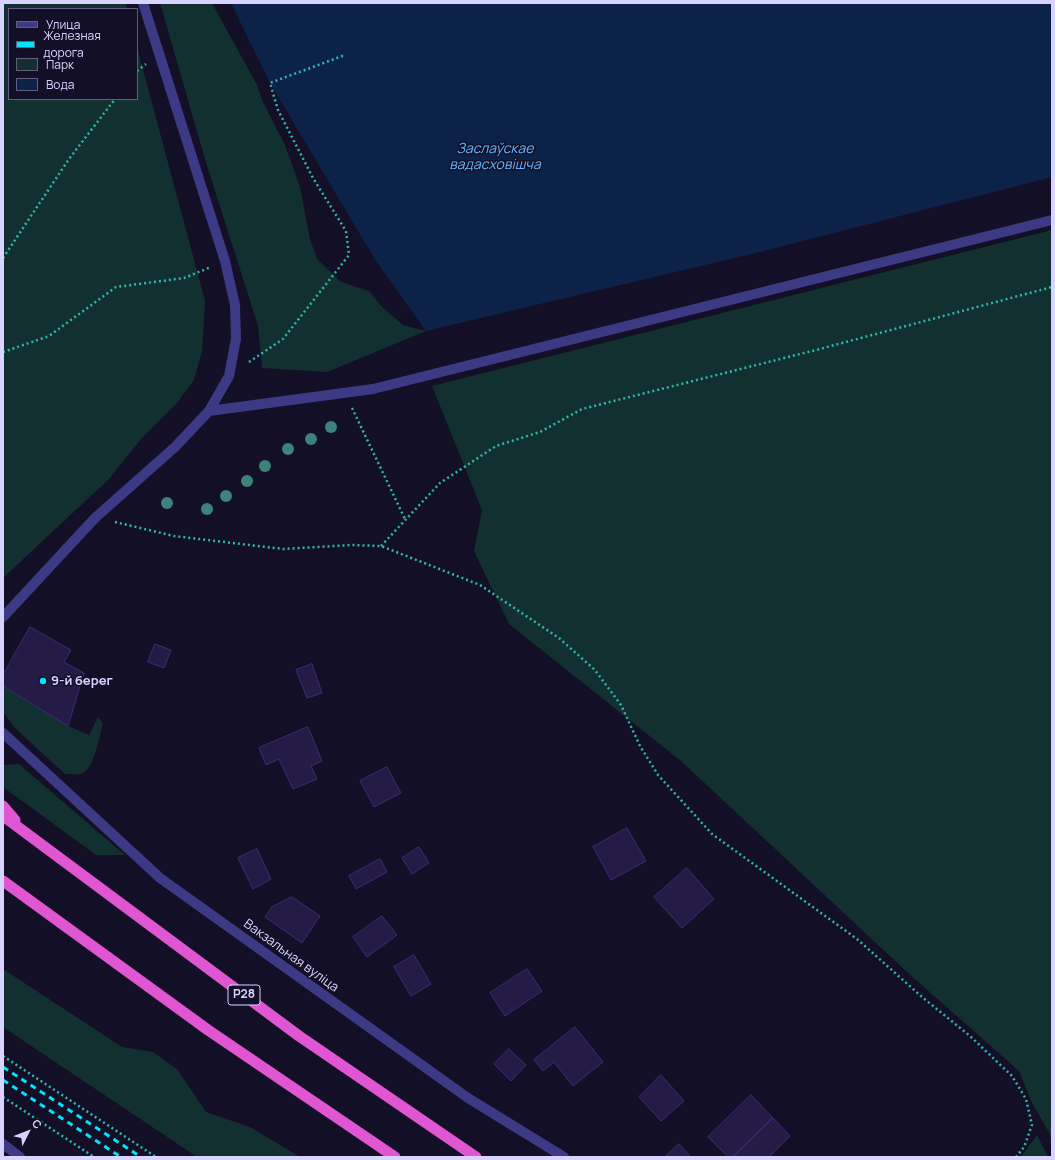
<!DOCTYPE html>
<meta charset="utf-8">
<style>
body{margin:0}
#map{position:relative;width:1055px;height:1160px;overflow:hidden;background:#130f26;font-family:Manrope,sans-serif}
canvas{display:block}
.frame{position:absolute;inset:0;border:4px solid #d9d4ff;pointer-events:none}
.legend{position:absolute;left:8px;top:8px;width:130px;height:92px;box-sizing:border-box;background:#130f26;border:1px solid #625e7d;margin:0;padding:5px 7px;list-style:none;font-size:12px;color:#d9d4ff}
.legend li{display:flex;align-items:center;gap:8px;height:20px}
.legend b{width:20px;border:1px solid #625e7d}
.north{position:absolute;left:8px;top:1112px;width:40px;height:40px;-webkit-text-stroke:3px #130f26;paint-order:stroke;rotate:48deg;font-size:11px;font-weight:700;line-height:16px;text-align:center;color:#d9d4ff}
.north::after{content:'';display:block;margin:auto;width:14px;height:18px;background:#d9d4ff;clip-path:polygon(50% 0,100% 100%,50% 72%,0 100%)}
</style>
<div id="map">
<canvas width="1055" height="1160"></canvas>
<div class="frame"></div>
<ul class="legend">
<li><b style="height:5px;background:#3d3a85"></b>Улица</li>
<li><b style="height:5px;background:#00e5ff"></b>Железная дорога</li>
<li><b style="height:11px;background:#12302f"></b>Парк</li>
<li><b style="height:11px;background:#0c2248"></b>Вода</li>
</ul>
<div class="north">С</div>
</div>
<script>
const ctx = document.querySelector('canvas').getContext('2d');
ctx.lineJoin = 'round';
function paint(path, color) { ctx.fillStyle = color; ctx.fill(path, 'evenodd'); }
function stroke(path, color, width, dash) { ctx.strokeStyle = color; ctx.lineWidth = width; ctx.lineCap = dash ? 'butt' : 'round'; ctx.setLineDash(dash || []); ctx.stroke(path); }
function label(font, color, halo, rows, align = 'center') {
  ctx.font = font + ' Manrope,sans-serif'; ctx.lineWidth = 3; ctx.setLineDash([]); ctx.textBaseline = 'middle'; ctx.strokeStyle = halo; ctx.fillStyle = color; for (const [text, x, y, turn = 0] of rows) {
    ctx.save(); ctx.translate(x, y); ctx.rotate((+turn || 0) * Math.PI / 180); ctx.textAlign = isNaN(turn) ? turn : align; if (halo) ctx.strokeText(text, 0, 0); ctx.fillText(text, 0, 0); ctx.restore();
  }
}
paint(new Path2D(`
 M3,3H125L127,9H9V99H137V47L205,301L202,352L194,380L177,403L141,439L108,480L3,578Z
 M160,3H212L257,85L263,102L285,145L300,187L310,239L317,259L341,282L369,291L382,307L403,325L426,331L327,372L262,368L258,326L205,159Z
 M1052,230V1157L1050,1134L1032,1103L1019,1071L907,972L681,761L509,624L474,551L482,510L432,386Z
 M3,686L68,726L89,735L98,717L103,723C100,735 94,770 81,774C76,775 69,774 65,774L16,729L3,712Z
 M19,764L125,855H96L3,787V765Z
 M3,969L122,1047L153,1052L177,1069L206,1112L250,1127L300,1157H197L3,1027Z
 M1037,1135L1048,1157H1021Z`), '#12302f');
paint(new Path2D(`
 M231,3H1052V177L760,252L426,331L374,258L270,83Z`), '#0c2248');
const building = new Path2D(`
 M30,627L71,650L64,662L84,673L68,726L3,686V675Z
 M155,644L171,650L164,668L148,662Z
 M312,664L322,693L307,698L296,670Z
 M308,727L322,761L311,766L317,779L293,789L279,759L266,765L259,748Z
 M387,767L401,793L374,807L360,781Z
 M627,828L646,861L611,880L593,847Z
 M419,847L429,863L412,874L402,858Z
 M257,849L271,879L253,889L238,858Z
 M380,859L387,872L356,889L349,876Z
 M687,868L714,899L682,928L654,897Z
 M292,897L320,916L302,943L265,917L272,907Z
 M382,916L397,935L367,957L353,937Z
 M414,955L431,984L411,996L394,967Z
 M527,969L542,991L505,1016L490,993Z
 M575,1027L603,1062L573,1086L554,1062L543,1071L534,1060Z
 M509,1049L526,1065L511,1081L494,1064Z
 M661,1075L684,1101L661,1121L639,1097Z
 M751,1095L773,1118L733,1157H728L708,1137Z
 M773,1118L790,1136L769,1157H733Z
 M679,1144L691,1157H665Z`);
paint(building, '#241b47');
stroke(building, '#3b2d73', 1);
stroke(new Path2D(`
 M137,71L146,64
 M3,258L69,159L115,99
 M3,352L49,336L116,287L184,278L211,267
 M249,362L283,339L349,255L346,231L313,178L278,110L270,83L345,55
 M352,408L405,519
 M115,522L174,536L283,549L351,545L381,546L480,585L559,638L595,670L621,705L640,746L658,775L712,834L857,939L922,997L970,1036L1012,1076L1026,1099L1032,1125L1024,1147L1016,1157
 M381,546L440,483L496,446L540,432L582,409L816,350L1052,287
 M3,1056L156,1157
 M3,1097L94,1157`), '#2fb8b0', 2.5, [2, 3]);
stroke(new Path2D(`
 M373,389L1052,220`), '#3d3a85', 10);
stroke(new Path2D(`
 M143,3L225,261L235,305L236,339L229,376L209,411
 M3,617L95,518L175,447L209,411L373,389
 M3,733L160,878L468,1098L564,1157
 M3,1144L20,1157`), '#3d3a85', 10);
stroke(new Path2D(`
 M3,806L15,820
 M3,816L299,1036L476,1157
 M3,881L208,1030L395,1157`), '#e055d1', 11);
stroke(new Path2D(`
 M3,1067L141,1157
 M3,1080L121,1157`), '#00e5ff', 3, [6, 5]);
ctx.fillStyle = '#3d827b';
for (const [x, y] of [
 [331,427],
 [311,439],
 [288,449],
 [265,466],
 [247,481],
 [226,496],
 [167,503],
 [207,509]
]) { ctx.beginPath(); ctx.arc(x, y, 6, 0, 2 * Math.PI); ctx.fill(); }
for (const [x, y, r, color] of [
 [43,681,4,"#00e5ff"]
]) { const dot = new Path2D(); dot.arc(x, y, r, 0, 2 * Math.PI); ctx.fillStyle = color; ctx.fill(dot); stroke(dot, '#130f26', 1.5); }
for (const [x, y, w] of [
 [244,995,32]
]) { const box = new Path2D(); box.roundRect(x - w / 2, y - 10, w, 20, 3); ctx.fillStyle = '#130f26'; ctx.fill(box); stroke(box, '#d9d4ff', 1); }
label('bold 12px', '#d9d4ff', null, [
 ["Р28",244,995]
]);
label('bold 13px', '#d9d4ff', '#130f26', [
 ["9-й берег",51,681]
], 'left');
label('13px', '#d9d4ff', '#130f26', [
 ["Вакзальная вуліца",291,956,36]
]);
label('italic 14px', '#62b6ff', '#130f26', [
 ["Заслаўскае",495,149],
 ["вадасховішча",495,165]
]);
</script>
